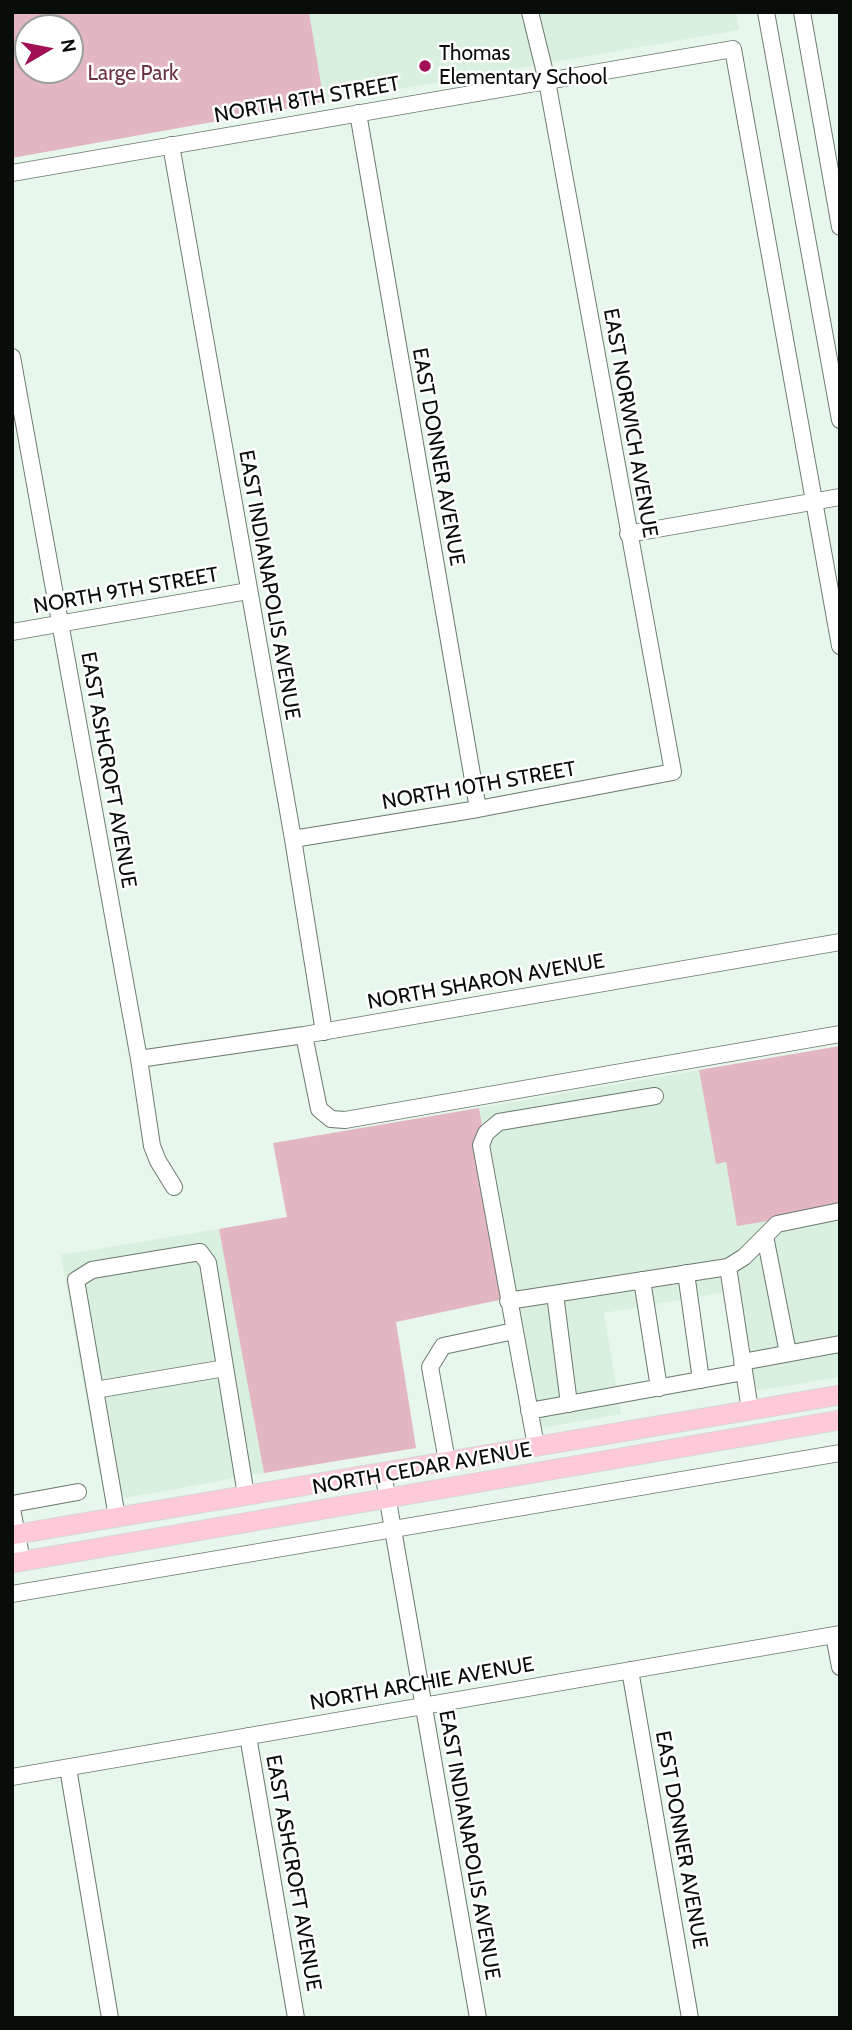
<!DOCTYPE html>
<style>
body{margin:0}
#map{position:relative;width:852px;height:2030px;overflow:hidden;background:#e8f7eb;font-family:Cabin,sans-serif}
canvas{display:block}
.frame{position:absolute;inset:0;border:14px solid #080d09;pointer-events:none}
.north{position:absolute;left:14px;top:14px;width:70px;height:70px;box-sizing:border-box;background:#fff;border:2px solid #9c9e9d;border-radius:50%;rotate:80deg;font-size:19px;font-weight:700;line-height:28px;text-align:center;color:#080d09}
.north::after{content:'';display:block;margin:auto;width:24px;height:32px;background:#a10f55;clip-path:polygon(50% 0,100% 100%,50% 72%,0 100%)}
</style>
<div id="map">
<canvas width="852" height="2030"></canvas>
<div class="frame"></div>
<div class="north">N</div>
</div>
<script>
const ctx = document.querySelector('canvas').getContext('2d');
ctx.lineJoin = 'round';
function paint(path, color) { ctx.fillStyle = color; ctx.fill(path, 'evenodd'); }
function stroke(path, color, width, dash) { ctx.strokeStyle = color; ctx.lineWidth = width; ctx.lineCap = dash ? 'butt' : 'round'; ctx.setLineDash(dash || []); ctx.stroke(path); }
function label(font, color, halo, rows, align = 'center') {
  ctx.font = font + ' Cabin,sans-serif'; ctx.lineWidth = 5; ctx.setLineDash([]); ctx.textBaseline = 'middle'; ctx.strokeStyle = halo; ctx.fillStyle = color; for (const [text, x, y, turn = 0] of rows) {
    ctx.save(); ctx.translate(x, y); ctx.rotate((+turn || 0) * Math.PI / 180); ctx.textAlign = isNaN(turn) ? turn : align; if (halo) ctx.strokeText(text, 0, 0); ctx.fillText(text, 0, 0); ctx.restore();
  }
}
paint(new Path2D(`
 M309,12H736L739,30L324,102Z
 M699,1070L716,1163L726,1162L840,1209V1377L756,1391L738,1290L604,1313L621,1414L536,1429L479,1108Z
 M219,1229L264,1473L126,1498L100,1476L61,1255Z`), '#daf0de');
paint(new Path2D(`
 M12,12H309L324,102L12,158ZM28,28H70V70H28Z
 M840,1046V1209L737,1226L726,1162L716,1164L699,1070Z
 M479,1108L513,1297L396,1322L416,1448L264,1473L219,1229L287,1217L273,1143Z`), '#e2b7c2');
const minor = new Path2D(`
 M766,12L840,420
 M802,12L840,227
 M358,113L478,809
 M171,145L293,839L324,1032
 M12,173L733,49L840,646
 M12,357L139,1059L152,1146L158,1161L174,1187
 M628,534L840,497
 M12,632L248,591
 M293,839L478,809L673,772L547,81L530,12
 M304,1035L319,1109L331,1119L345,1120L840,1034
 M139,1059L304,1035L840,942
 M765,1236L788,1353
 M728,1267L750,1410
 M686,1273L701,1380
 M642,1280L659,1388
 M555,1294L569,1404
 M508,1301L728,1267L744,1257L777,1224L840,1211
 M742,1362L840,1344
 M95,1390L225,1368
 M529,1411L744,1372
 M536,1446L481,1145L486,1133L499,1122L655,1096
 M447,1461L430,1367L443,1346L514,1331
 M383,1472L478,2018
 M12,1504L78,1492
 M12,1509L22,1561
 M117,1517L76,1280L92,1270L200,1252L208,1263L246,1495
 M12,1594L840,1453
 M834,1635L840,1667
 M630,1670L690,2018
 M248,1736L296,2018
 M68,1768L110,2018
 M12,1777L840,1634`);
const major = new Path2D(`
 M12,1535L840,1395
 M12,1563L840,1420`);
stroke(minor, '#6c796e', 18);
stroke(major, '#d7d8d8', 21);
stroke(minor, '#fff', 16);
stroke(major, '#fec9d9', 19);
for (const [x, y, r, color] of [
 [425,66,7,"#a10f55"]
]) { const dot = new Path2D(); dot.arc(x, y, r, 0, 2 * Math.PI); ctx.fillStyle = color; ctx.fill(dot); stroke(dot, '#fff', 2.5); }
label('21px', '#080d09', '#fff', [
 ["Thomas",439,54],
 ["Elementary School",439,78]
], 'left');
label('21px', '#6e3246', '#fff', [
 ["Large Park",133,74]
]);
label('21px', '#080d09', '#fff', [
 ["NORTH 8TH STREET",307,100,-10],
 ["EAST NORWICH AVENUE",630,423,80],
 ["EAST DONNER AVENUE",438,457,80],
 ["EAST INDIANAPOLIS AVENUE",269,585,80],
 ["NORTH 9TH STREET",126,591,-10],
 ["EAST ASHCROFT AVENUE",108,770,80],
 ["NORTH 10TH STREET",479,786,-10],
 ["NORTH SHARON AVENUE",486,982,-10],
 ["NORTH CEDAR AVENUE",422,1469,-10],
 ["NORTH ARCHIE AVENUE",422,1684,-10],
 ["EAST DONNER AVENUE",681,1840,80],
 ["EAST INDIANAPOLIS AVENUE",469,1845,80],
 ["EAST ASHCROFT AVENUE",293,1873,80]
]);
</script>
